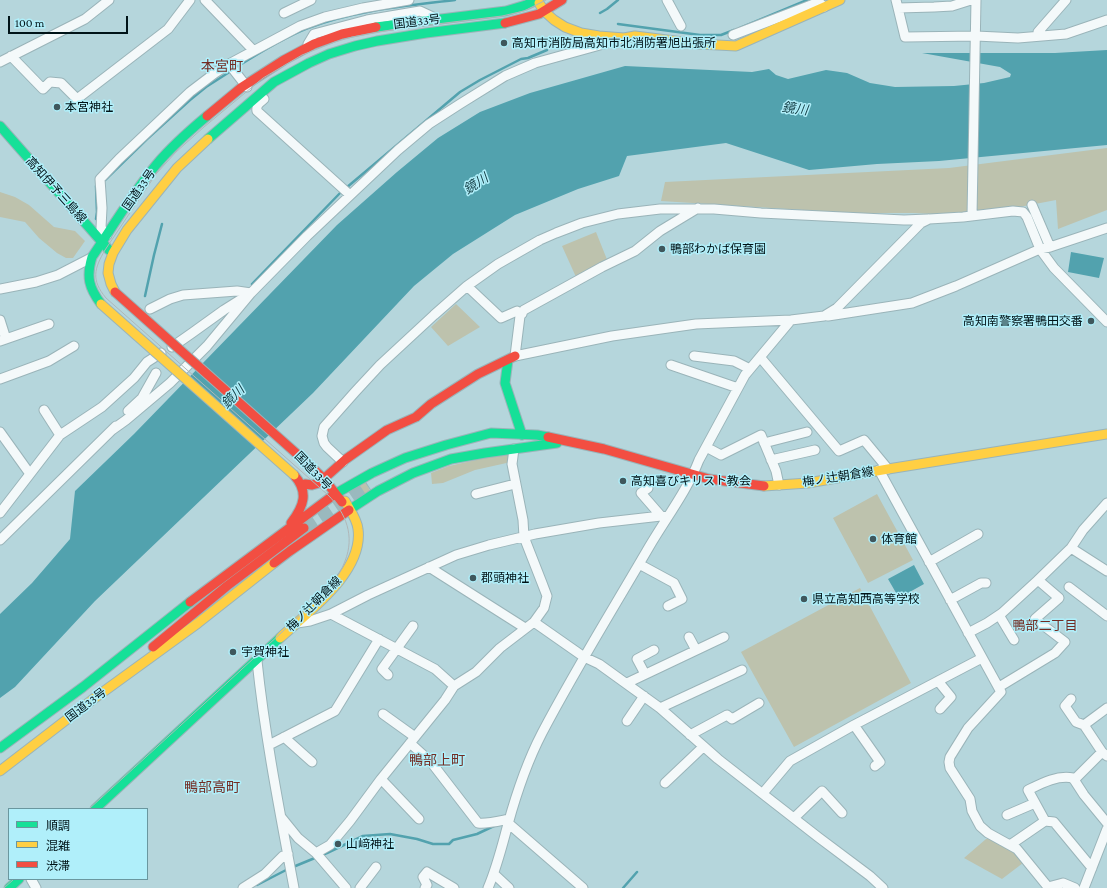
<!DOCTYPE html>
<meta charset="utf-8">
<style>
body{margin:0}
#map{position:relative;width:1107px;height:888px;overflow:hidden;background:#b5d6dc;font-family:"Crimson Pro","Noto Sans JP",serif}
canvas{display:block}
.legend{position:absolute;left:8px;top:808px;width:140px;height:72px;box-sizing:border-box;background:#b0effa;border:1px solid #6a979f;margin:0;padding:5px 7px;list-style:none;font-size:12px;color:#001317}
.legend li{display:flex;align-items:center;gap:8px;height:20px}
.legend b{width:20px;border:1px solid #6a979f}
.scale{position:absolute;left:8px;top:16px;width:120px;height:18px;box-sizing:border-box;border:2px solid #001317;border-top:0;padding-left:5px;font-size:12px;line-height:14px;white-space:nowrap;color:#001317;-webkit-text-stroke:3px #b0effa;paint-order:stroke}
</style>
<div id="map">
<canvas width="1107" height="888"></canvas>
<ul class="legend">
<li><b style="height:5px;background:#16e098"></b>順調</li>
<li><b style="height:5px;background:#ffcf43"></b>混雑</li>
<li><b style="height:5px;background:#f24e42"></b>渋滞</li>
</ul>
<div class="scale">100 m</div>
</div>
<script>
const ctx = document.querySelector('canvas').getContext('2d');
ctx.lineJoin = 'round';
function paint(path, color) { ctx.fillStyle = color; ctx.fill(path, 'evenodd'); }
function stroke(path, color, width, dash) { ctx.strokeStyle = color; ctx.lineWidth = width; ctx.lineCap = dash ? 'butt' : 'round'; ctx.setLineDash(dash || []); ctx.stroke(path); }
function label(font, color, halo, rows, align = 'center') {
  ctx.font = font + ' "Crimson Pro","Noto Sans JP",serif'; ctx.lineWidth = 3; ctx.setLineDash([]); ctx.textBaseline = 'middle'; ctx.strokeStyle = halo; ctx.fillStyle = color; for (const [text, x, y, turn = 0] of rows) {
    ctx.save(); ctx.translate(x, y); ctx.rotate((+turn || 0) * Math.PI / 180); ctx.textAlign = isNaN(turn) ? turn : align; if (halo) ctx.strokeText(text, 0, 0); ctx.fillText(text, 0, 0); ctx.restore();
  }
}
paint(new Path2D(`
 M1107,148V210L1058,229L1056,200L972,216L913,213H851L661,201L665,182L949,168Z
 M0,192L15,197L29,205L54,227L75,231L85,241L73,258H66L57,253L39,238L25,222L0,217Z
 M596,232L608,262L576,277L562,246Z
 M456,304L480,327L448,346L431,327Z
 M512,452L511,462L475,470L443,483L432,484L431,473L449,466Z
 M365,480L370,491L364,494L352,496C350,489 360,484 365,480Z
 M877,494L913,560L868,583L833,518Z
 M860,588L911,683L794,747L741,652Z
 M986,839H991L1014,852L1023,863L1002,879L964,858Z`), '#bdc2ad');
paint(new Path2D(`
 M1107,50V145L939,161L877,164L809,170L726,143L627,156L619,176L578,189L515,215L453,254L414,286L313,393L95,601L15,687L0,698V614L32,583L70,539L75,491L134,434L337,225L397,172L438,138L480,112L530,93L625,66L752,72L769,69L776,75L788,79L826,70L847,73L870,83L895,87L954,86L984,83L1010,77L1011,74L1000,67L922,53H1055Z
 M1071,252L1104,258L1099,278L1068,272Z
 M914,565L924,584L899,598L888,579Z`), '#52a2ae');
stroke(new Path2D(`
 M600,13L607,9L618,0
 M618,24L700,35H721L734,30
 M740,28L807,0
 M235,68C257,54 284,37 308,28C355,10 406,6 455,0
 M105,180L147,139L190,100L206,87L231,71
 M346,188L460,92L480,80L521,59L528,58L547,50
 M96,219L97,212L96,186L97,184
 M252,284L342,191
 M145,296L154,255L162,224
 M293,867L327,853L363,836L390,834L417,839L433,844H449L453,840L477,834L496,825
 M257,885L288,869
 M623,888L637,872`), '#52a2ae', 2.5);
stroke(new Path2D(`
 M304,528L368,485`), '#9ab9be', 13, [13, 6]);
const street = new Path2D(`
 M205,0L253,50
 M667,0L681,26
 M896,0L898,8L934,7L952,6L971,0
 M898,8L905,37L976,36L1018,38L1066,34L1107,20
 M284,13L311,0
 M1038,32L1066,0
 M733,35L819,2L824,7
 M308,44L314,34L367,20L420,11L435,18
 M11,56L43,89L50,82L61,83L77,99L168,29L190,0
 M0,62L85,19L109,0
 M229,64L247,87
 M264,99C259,103 256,105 257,111L350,195
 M1032,205L1050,247
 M698,208L660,231L635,251L602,267L524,310L520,316L515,356L612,336L696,324L791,320L824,316L837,308L921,223L929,219L963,217L1013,211L1023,212L1027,217L1040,249L1054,268L1107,322
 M972,216L976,0
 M107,235L101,228L102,208L100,179L119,159L190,92L215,73L229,64L300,26L325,17L363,8L409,0
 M467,286L501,318L517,311L522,314
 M0,289L36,282L58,275L91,258
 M150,309L170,299L183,295L237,291L251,293L224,310L192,333L172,347
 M828,316L912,303L956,286L1040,249L1050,247L1107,228
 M0,320L6,339
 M0,341L49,324
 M694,356L734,361L750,369
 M760,357L839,451L864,440L888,469
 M671,365L738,388
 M0,379L49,361L74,346
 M128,411L142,398L156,373
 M112,430L126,420L170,383L207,346L251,293L307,236L398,150L429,124L460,104L505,76L535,63L618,40
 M0,432L30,474L0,513
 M60,435L102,407L134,378L147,362L161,353
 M764,443L807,432
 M706,447L721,455L761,435L776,471L779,485
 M514,449L512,464L523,520L524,537L542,583L547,596L544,608L534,622
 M771,460L815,450
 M343,462L327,447L324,443L322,436L324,427L355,392L380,365L434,315L467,286L498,264L540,240L556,233L582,223L618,214L660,209H714L761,213L904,220L928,219
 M879,470L1001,692L968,728L950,757L949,762L950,768L970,799L972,811L980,826L988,833L1017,849L1048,887L1063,883L1075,888
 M30,474L60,435L44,410
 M648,488L641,493L661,516
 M476,494L515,484
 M0,540L116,426
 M1071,548L1107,571
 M929,562L978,534
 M639,564L674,583L682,599L668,606
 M429,567L525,628
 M1038,580L1071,548L1083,530L1107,503
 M1069,587L1107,616
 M950,600L981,583H986
 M331,614L435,669L454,686
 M999,615L1014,640
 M297,623L310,621L331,614L368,595L456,555L489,545L535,534L599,523L661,516L667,517
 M968,633L987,623L1002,613L1038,580L1059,598L1035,619L1065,642L1055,653L999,687
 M689,637L696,650
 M257,661C265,737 280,813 294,888
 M645,674L637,659L654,650
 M388,675L382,669L413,626
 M938,681L951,697L940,709
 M627,683L724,637
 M1071,699L1065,706L1076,722L1084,725
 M660,708L742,670
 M1107,708L1084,725L1102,752L1107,756
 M383,714L415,737
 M627,721L644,696
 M854,725L880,762L875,766
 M690,735L727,715L732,719L759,703
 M284,737L312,762
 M410,743L431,762L478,823C488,824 499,821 509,819
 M269,745L335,711L379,639
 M381,779L419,819
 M1074,780L1102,752
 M665,783L703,747
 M763,793L790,761L854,725L982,658
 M1007,815L1035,803
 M281,817L298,838L316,853L330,845L350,821L381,779L445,700L454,686L476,672L500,648L534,622L584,657L599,664L660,708L718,759L818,837L870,876L883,888
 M794,818L822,791L842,813
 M508,823L583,888
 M1010,845L1045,821
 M316,853L346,888
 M1092,868L1054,822L1045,821L1028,790C1042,783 1057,775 1073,778L1084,795L1107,823
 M494,874L509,888
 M31,879L36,888
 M243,888L265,874L283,856L288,854
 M360,888L376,867
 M425,888L427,885L423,877L427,872L454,888
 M488,888C497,867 502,846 508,824C516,795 528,760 542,733C575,670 613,609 649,547C666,518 687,491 699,460L745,375L791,320
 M1084,888L1107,829`);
const fast = new Path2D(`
 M376,27L506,11L526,5L537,0
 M0,126L109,250
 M208,139L274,82L309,63L329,54L355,46L377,41L426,33L505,23
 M101,304C89,288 86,277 92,257C113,226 132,194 156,165C171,147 189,131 207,116
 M508,360L505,383L522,435
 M335,494L372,473L405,458L446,445L491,433L537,435L548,437
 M349,510L378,491L413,473L451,459L485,453L557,443
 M0,748L83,687L190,602
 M95,809L280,638
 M9,888L19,879`);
const slow = new Path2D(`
 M539,3L544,11L554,20L565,27L581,33L599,36L624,38L635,36L699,44L736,46L840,0
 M115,292L111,284L108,273L109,264L113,253L127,230L177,168L208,139
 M764,486L808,483L888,469L1107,434
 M280,638C308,612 364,572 358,529C357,519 350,510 345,501
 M0,771L92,700L198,623L274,563`);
const jam = new Path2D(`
 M505,23L539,14L562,0
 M207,116L242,87L284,60L314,44L342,34L376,27
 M548,437L604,449L709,479L764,486
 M306,462L324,479L342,502
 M305,484L312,485L319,483L346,459L387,430L416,417L431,404L478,374L515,356
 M291,523C304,506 309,492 294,475
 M274,563L290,551L349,510
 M190,602L335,494
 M153,647L227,586L304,528`);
stroke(street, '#9ab4b9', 11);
stroke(fast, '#9ab4b9', 11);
stroke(slow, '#9ab4b9', 11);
stroke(jam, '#9ab4b9', 11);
stroke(street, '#f4f9fa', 9);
stroke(fast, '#16e098', 9);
stroke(slow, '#ffcf43', 9);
stroke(jam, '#f24e42', 9);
stroke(new Path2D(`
 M89,809C149,754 209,700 268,645C281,633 295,620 308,608C323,594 338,581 345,561C355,536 346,513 328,495L106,298C91,280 94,269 105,250L156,174L176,152L204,127L263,78L302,55L335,42L352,37L396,29L502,16L524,11L546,0
 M4,888L14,879`), '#afb7b8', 1);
const slowBridge = new Path2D(`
 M101,304L294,475`);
const jamBridge = new Path2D(`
 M115,292L306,462`);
stroke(slowBridge, '#9ab4b9', 11, []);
stroke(jamBridge, '#9ab4b9', 11, []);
stroke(slowBridge, '#ffcf43', 9);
stroke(jamBridge, '#f24e42', 9);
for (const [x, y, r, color] of [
 [504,43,4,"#3f575c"],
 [57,107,4,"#3f575c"],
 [662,249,4,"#3f575c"],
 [1091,321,4,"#3f575c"],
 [623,481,4,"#3f575c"],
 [873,539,4,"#3f575c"],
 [473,578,4,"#3f575c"],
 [804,599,4,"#3f575c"],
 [233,652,4,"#3f575c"],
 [338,844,4,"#3f575c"]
]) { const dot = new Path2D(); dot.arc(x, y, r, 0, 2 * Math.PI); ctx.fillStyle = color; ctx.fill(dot); stroke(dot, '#b0effa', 1.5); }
label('12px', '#001317', '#b0effa', [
 ["国道33号",417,22,-7],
 ["高知伊予三島線",56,190,48],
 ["国道33号",139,190,-55],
 ["国道33号",313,471,46],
 ["梅ノ辻朝倉線",838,477,-9],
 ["梅ノ辻朝倉線",314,604,-45],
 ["国道33号",86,705,-37]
]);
label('12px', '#001317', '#b0effa', [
 ["高知市消防局高知市北消防署旭出張所",512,43],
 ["本宮神社",65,107],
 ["鴨部わかば保育園",670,249],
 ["高知南警察署鴨田交番",1083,321,"right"],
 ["高知喜びキリスト教会",631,481],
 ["体育館",881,539],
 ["郡頭神社",481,578],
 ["県立高知西高等学校",812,599],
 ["宇賀神社",241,652],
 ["山﨑神社",346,844]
], 'left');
label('italic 13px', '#123d44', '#b0effa', [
 ["鏡川",795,109,7],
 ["鏡川",476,184,-33],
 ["鏡川",233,397,-44]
]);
label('13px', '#732d24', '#b0effa', [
 ["鴨部二丁目",1045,626]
]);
label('14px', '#732d24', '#b0effa', [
 ["本宮町",222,67],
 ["鴨部上町",437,761],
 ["鴨部高町",212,788]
]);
</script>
